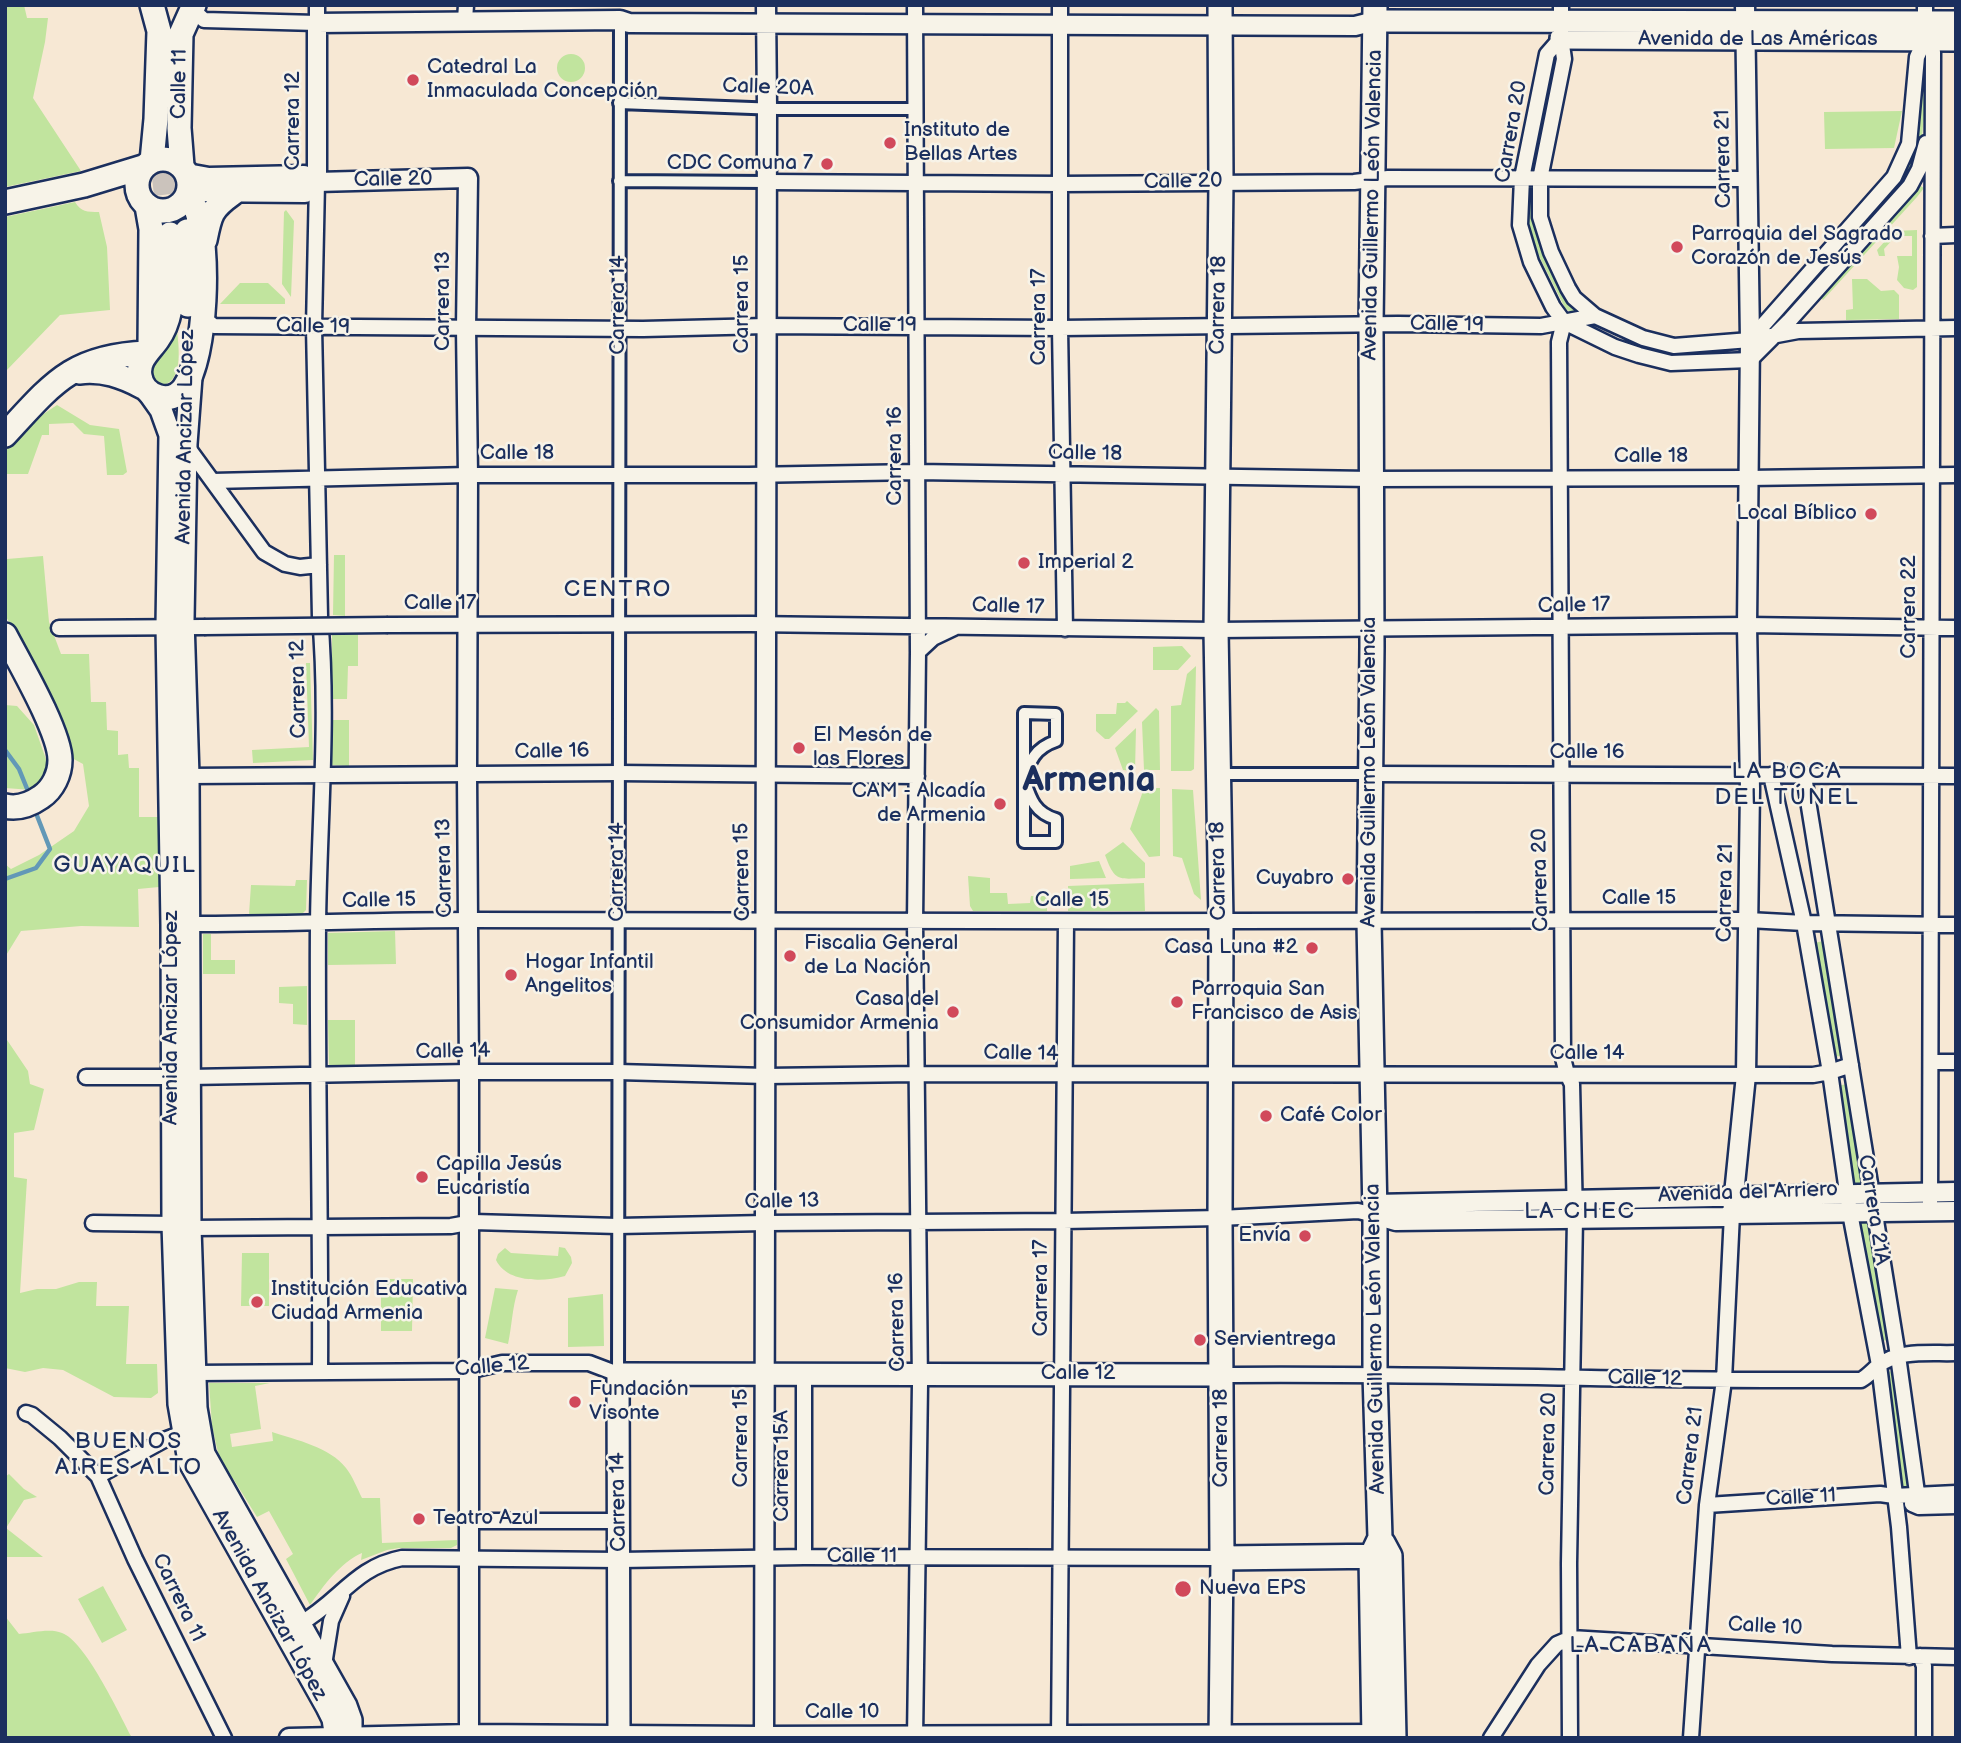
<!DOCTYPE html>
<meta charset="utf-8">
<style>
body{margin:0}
#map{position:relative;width:1961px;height:1743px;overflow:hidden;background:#f7e8d4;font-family:"Balsamiq Sans",sans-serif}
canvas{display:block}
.frame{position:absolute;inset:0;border:7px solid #1b2f5e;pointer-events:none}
</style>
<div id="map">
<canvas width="1961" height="1743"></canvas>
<div class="frame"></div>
</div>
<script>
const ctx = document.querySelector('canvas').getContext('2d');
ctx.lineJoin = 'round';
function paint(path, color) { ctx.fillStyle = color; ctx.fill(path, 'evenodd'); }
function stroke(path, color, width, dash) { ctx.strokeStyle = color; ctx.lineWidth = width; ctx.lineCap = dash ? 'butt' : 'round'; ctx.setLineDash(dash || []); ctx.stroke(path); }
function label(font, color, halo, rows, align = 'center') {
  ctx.font = font + ' "Balsamiq Sans",sans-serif'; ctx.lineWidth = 5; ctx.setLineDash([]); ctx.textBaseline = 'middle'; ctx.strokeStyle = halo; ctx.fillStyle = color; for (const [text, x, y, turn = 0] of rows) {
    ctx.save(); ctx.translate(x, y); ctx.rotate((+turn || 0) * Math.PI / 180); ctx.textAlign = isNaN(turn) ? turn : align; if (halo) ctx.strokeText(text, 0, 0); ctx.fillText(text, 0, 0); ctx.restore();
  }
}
paint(new Path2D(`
 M5,5H24L27,18H48L45,42L33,98L81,171L5,187Z
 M557 68a14 14 0 1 1 28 0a14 14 0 1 1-28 0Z
 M1921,57H1929L1921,149L1906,183L1772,333L1767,329L1900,180Z
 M1902,111L1894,148L1825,149L1824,112Z
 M1527,184H1535L1536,219L1582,311H1569L1565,308L1539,256L1528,222Z
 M1919,185L1924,188L1917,197L1823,300L1819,296Z
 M75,202C81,212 87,212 99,212L107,247L110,310L60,315L5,372V217Z
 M286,210L294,221L291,297L282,284L284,212Z
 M1917,230V287L1913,290L1904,288L1897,280L1899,267L1897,256H1912V236H1896L1884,249L1885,256H1879L1877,250L1894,231Z
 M1852,279H1867L1881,291L1894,290L1899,295V319L1846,320V310L1853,309Z
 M240,283H268L285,299V304H220Z
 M176,318C177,339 188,384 158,386L153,383L149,365Z
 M57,405L90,425L119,429L127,472L123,475H107L104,436L84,434L73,423L49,424V435H42L28,474H5V450L39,417Z
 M334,555H345V616L333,615Z
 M43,556L49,622L61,654H89L91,702H106L107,730L118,731V755L128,754L129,768H139V817H160L159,887L138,889L139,927L81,926L21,931L5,957V864L11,869L39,855L74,831L89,806L83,764L70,757L19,639L5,615V557L7,559Z
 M332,632H358V666H348L347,699H332Z
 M1182,646L1191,656L1178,670H1153V647Z
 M306,663H310L313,760L253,763L252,750L309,747Z
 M1196,666L1194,769L1191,771H1171V706L1181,705L1187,674Z
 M1127,701L1138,711L1109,739H1105L1096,731V714H1116L1117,703H1125Z
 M5,705L17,706L34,725L48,765L43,778L32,790L5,788Z
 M1156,708L1159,711L1160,770H1144L1142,722Z
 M332,720H349V766L332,765Z
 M1136,728L1135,771L1123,770L1115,748Z
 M1144,788H1160V856L1149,857L1130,829Z
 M1172,789L1193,790L1201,900L1194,894L1182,858L1173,856Z
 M1123,842L1145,863V878C1118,879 1115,882 1105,855Z
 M1099,861L1106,878L1070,879V866Z
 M968,876L990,878V893H1007L1008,904L1030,903L1031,896H1047V911H973L970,906Z
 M296,880H307L306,910L302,914H249L251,885L295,886Z
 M1144,883L1145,911H1068V886Z
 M395,931L396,964L328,965V933Z
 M203,934H211V960H235V974H203Z
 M1823,941L1841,1056L1832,1057L1814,943Z
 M307,986V1025L293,1024V1004L279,1003V987Z
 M328,1020H355V1066H329Z
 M5,1037L28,1071L30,1084L44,1089L34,1130L14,1133V1177L27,1179L20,1293L37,1289H56L79,1282H97L96,1306H129L126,1364H157L158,1393L151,1398L114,1397L63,1370L43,1368L25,1372L5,1368Z
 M1847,1084L1863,1186L1854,1188L1837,1086Z
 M1868,1218L1887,1340L1878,1342L1859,1219Z
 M559,1247L565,1248L571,1257L572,1263L565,1276C543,1282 507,1283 496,1260L498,1254L505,1248L511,1253L558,1256Z
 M242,1253H269V1306H241Z
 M381,1279H413L412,1331H381Z
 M495,1288L518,1290C512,1308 512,1326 508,1344L485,1338Z
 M603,1294L604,1346L568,1347V1298Z
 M1895,1371L1913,1491L1904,1492L1886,1372Z
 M209,1383H270L255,1386L261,1429L230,1434L232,1447L273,1441L272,1432C296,1440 330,1447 346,1468C353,1477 357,1488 362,1498H380L382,1543L457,1540V1545L451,1548H399L387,1550L361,1560L362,1553C341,1562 323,1586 310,1605L286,1559L293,1554L269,1511L257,1517L234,1480L221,1466L212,1426Z
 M9,1474L24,1489L37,1497L24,1500L6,1528L43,1557H5V1477Z
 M103,1586L127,1630L102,1643L78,1599Z
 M5,1616L19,1634C32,1633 50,1628 62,1633C85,1641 119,1713 131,1736L127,1738H5Z`), '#c1e49e');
stroke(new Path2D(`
 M5,750L19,769L30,796
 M5,879L36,868L50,849L34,808`), '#6298b7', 4.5);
stroke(new Path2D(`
 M159,138L170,234
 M177,148L187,231`), '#cbc3bc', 23, [23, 11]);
const pedestrian = new Path2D(`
 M619,103L778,109H915
 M619,181L767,182
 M1024,713L1056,714V741C1035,748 1030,761 1024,779Z
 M1217,774H1370
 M1024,779C1030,797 1034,813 1056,819V842H1024Z
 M618,1374L620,20`);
const minor = new Path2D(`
 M195,5V12L204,20L317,23V5
 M1060,5V328L1065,629
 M1561,5V38L1564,59L1540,179V217L1551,252L1568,288L1574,298L1595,316L1643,338L1674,346L1750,340L1798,331L1956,328
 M1925,5V40L1933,52L1930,1203
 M465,20L466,5
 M1561,38L1547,54L1522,178L1520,225L1531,262L1553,307L1564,322L1615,347L1639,355L1671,363L1750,360L1790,320L1910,186L1919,169L1926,143
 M317,182L314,327L320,617C329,720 319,823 318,925C317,1074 321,1223 320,1371
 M767,182L1061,184L1354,182L1388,178L1746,179
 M1932,236L1956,235
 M203,313L206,320L214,326L643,329L766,326L1060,328L1398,324L1541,326L1595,316
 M1564,322L1559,342L1563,1058L1567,1074L1572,1084L1575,1218L1569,1563L1570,1738
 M1750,340L1894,177L1909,144L1917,57L1925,40
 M186,445L264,552L285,564L300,567L319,565
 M213,481L468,475H748L917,472L1371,479L1748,478L1956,475
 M388,625L750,624L1216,630L1747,625L1956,628
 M59,628L204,627
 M918,652L933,638L954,628
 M1370,774L1956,776
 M1771,775L1804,923L1830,1072L1850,1213L1879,1365L1899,1527L1909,1657
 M188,776L618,773L917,776
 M1804,776L1898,1356L1919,1507
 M189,924C283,924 377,920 471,920C897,920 1322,923 1748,920L1804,923L1956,925
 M1931,1062H1956
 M86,1077H172
 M189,1077L469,1072H618L766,1076L916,1074L1813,1075L1830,1072L1851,1065
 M93,1223L173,1224
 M190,1228L451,1226L473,1222L618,1226L765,1223L1063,1221L1220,1218L1358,1211L1375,1215
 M195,1373L468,1371L502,1363H589L618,1374
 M804,1374V1557
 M1222,1375C1435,1373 1648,1381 1861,1380C1868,1376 1872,1371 1878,1366C1898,1349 1932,1354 1956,1353
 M26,1413L32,1415L60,1438L98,1476L135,1559L224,1738
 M98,1476L164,1440L183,1433
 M1912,1504L1919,1507L1956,1506
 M1707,1505L1880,1494L1894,1496L1956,1493
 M469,1521H619
 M301,1623C340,1601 355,1567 402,1558L620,1560L804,1557L1222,1558
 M1920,1656L1924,1666V1738
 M324,1665L331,1621L342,1596
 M915,1738L920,1384L915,922L918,652L915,5
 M1059,1738L1066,922
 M1491,1738L1538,1665L1557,1644L1571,1638L1832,1654L1956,1657
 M1691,1738L1707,1505L1724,1380L1732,1214`);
const tertiary = new Path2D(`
 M187,173L209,177L304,175L317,182L468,178L466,328L468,475L467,774L469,1072V1738
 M317,182V23L620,20L629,23L1355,26L1375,21
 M188,192L305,193L317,182
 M1374,1204L1956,1192
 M1732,1214L1746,1075L1750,789L1747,625L1750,340L1745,5
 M1375,1215L1396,1221L1725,1217L1732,1214L1956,1211
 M289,1738L470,1734L764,1736L1384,1734
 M764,1738L767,107L766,5`);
const secondary = new Path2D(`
 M1375,21L1956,22
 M1561,38L1956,40
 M191,377L186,444L183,620L188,776L190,1228L196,1408L204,1454L346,1706L351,1720V1738
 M149,393L161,410L170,435L167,626L172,925L173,1224L179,1404L189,1461L327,1707L333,1719L336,1738
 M619,1738L618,1374L1222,1375
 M1220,1738L1222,1558`);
const primary = new Path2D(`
 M1220,5L1221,181L1216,630L1221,922L1220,1218L1222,1558L1390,1556
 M137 185a26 26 0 1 1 52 0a26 26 0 1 1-52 0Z
 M152,161L156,119L159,31L152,5
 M182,166L179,128L181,34L194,5
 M5,202L84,185L143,167
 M147,206L151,229L150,346
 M187,231L188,305
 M170,234C170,254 175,292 170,309C168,319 164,331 158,339C150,351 137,360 140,376C143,397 171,406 184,388C207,356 210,246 196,209C194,205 190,200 187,195
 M205,240C210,215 211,209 232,194
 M79,372C103,369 122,376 143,387
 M5,435C53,383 72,356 147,353
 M5,635C19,662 60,732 60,760C60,774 53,789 41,797C31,804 18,809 5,806
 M1383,1543L1390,1556L1394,1738
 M1374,1738L1371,1557L1380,1538L1375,1374V1215L1369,922L1372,647L1371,326L1375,5`);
stroke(pedestrian, '#1b2f5e', 16);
stroke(minor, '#1b2f5e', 19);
stroke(tertiary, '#1b2f5e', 23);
stroke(secondary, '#1b2f5e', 26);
stroke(primary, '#1b2f5e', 28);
stroke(pedestrian, '#f7f3e8', 10);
stroke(minor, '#f7f3e8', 14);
stroke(tertiary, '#f7f3e8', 18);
stroke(secondary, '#f7f3e8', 21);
stroke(primary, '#f7f3e8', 23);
const minorBridge = new Path2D(`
 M204,627L388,625`);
stroke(minorBridge, '#1b2f5e', 19, []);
stroke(minorBridge, '#f7f3e8', 14);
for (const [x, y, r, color] of [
 [413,80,7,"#d1495b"],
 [890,143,7,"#d1495b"],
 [827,164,7,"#d1495b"],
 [1677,247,7,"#d1495b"],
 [1871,514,7,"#d1495b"],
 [1024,563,7,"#d1495b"],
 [799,748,7,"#d1495b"],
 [1000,804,7,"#d1495b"],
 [1348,879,7,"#d1495b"],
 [1312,948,7,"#d1495b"],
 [790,956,7,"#d1495b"],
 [511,975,7,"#d1495b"],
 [1177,1002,7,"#d1495b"],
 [953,1012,7,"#d1495b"],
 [1266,1116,7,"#d1495b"],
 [422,1177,7,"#d1495b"],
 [1305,1236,7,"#d1495b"],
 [257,1302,7,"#d1495b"],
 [1200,1340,7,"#d1495b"],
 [575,1402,7,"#d1495b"],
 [419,1519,7,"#d1495b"],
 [1183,1589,9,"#d1495b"]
]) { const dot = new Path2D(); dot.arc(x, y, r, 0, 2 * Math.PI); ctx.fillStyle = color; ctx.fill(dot); stroke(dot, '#f7f3e8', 2.5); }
label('21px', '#1b2f5e', '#f7f3e8', [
 ["Avenida de Las Américas",1758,40],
 ["Calle 11",180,84,-89],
 ["Calle 20A",768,88,2],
 ["Carrera 12",294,121,-90],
 ["Carrera 20",1512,132,-80],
 ["Carrera 21",1724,159,-91],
 ["Calle 20",393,180,-1],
 ["Calle 20",1183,182,-1],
 ["Avenida Guillermo León Valencia",1373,205,-89],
 ["Carrera 13",444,301,-90],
 ["Carrera 15",743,304,-90],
 ["Carrera 14",619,305,-90],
 ["Carrera 18",1219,305,-89],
 ["Carrera 17",1040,317,-90],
 ["Calle 19",1447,325,1],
 ["Calle 19",880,326],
 ["Calle 19",313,327,1],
 ["Avenida Ancizar López",186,437,-89],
 ["Calle 18",517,454],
 ["Calle 18",1085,454,1],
 ["Carrera 16",896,456,-90],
 ["Calle 18",1651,457],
 ["Calle 17",440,604],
 ["Calle 17",1574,606,-1],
 ["Calle 17",1008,607,2],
 ["Carrera 22",1910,607,-90],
 ["Carrera 12",299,689,-91],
 ["Calle 16",552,752,-1],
 ["Calle 16",1587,753],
 ["Avenida Guillermo León Valencia",1370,772,-90],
 ["Carrera 13",445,868,-91],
 ["Carrera 18",1219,871,-91],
 ["Carrera 14",618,872,-90],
 ["Carrera 15",743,872,-91],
 ["Carrera 20",1541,880,-91],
 ["Carrera 21",1726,893,-89],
 ["Calle 15",1639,899],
 ["Calle 15",379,901,-1],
 ["Calle 15",1072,901],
 ["Avenida Ancizar López",172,1018,-90],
 ["Calle 14",453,1052,-1],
 ["Calle 14",1021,1054,1],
 ["Calle 14",1587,1054],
 ["Avenida del Arriero",1748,1193,-2],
 ["Calle 13",782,1202,-1],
 ["Carrera 21A",1873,1210,81],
 ["Carrera 17",1042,1288,-90],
 ["Carrera 16",898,1322,-91],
 ["Avenida Guillermo León Valencia",1376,1339,-91],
 ["Calle 12",492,1367,-5],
 ["Calle 12",1078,1374],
 ["Calle 12",1645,1379,1],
 ["Carrera 15",742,1438,-90],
 ["Carrera 18",1222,1438,-90],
 ["Carrera 20",1549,1444,-89],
 ["Carrera 21",1691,1456,-83],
 ["Carrera 15A",783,1466,-90],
 ["Calle 11",1801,1498,-3],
 ["Carrera 14",619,1502,-91],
 ["Calle 11",862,1557],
 ["Carrera 11",178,1598,64],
 ["Avenida Ancizar López",269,1605,61],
 ["Calle 10",1765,1627,3],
 ["Calle 10",842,1713]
]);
label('21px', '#1b2f5e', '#f7f3e8', [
 ["Catedral La",427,68],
 ["Inmaculada Concepción",427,92],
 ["Instituto de",904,131],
 ["Bellas Artes",904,155],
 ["CDC Comuna 7",813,164,"right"],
 ["Parroquia del Sagrado",1691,235],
 ["Corazón de Jesús",1691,259],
 ["Local Bíblico",1857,514,"right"],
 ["Imperial 2",1038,563],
 ["El Mesón de",813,736],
 ["las Flores",813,760],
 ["CAM - Alcadía",986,792,"right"],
 ["de Armenia",986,816,"right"],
 ["Cuyabro",1334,879,"right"],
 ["Fiscalia General",804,944],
 ["de La Nación",804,968],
 ["Casa Luna #2",1298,948,"right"],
 ["Hogar Infantil",525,963],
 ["Angelitos",525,987],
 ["Parroquia San",1191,990],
 ["Francisco de Asis",1191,1014],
 ["Casa del",939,1000,"right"],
 ["Consumidor Armenia",939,1024,"right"],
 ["Café Color",1280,1116],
 ["Capilla Jesús",436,1165],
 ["Eucaristía",436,1189],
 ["Envía",1291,1236,"right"],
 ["Institución Educativa",271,1290],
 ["Ciudad Armenia",271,1314],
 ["Servientrega",1214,1340],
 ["Fundación",589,1390],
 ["Visonte",589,1414],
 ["Teatro Azul",433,1519],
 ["Nueva EPS",1199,1589]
], 'left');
ctx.letterSpacing = '2px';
label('23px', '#1b2f5e', '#f7f3e8', [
 ["CENTRO",618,590],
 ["LA BOCA",1787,772],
 ["DEL TÚNEL",1787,798],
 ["GUAYAQUIL",125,866],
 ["LA CHEC",1580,1212],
 ["BUENOS",129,1442],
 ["AIRES ALTO",129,1468],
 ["LA CABAÑA",1641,1646]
]);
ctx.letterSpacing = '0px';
label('bold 35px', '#1b2f5e', '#f7f3e8', [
 ["Armenia",1089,782]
]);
</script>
